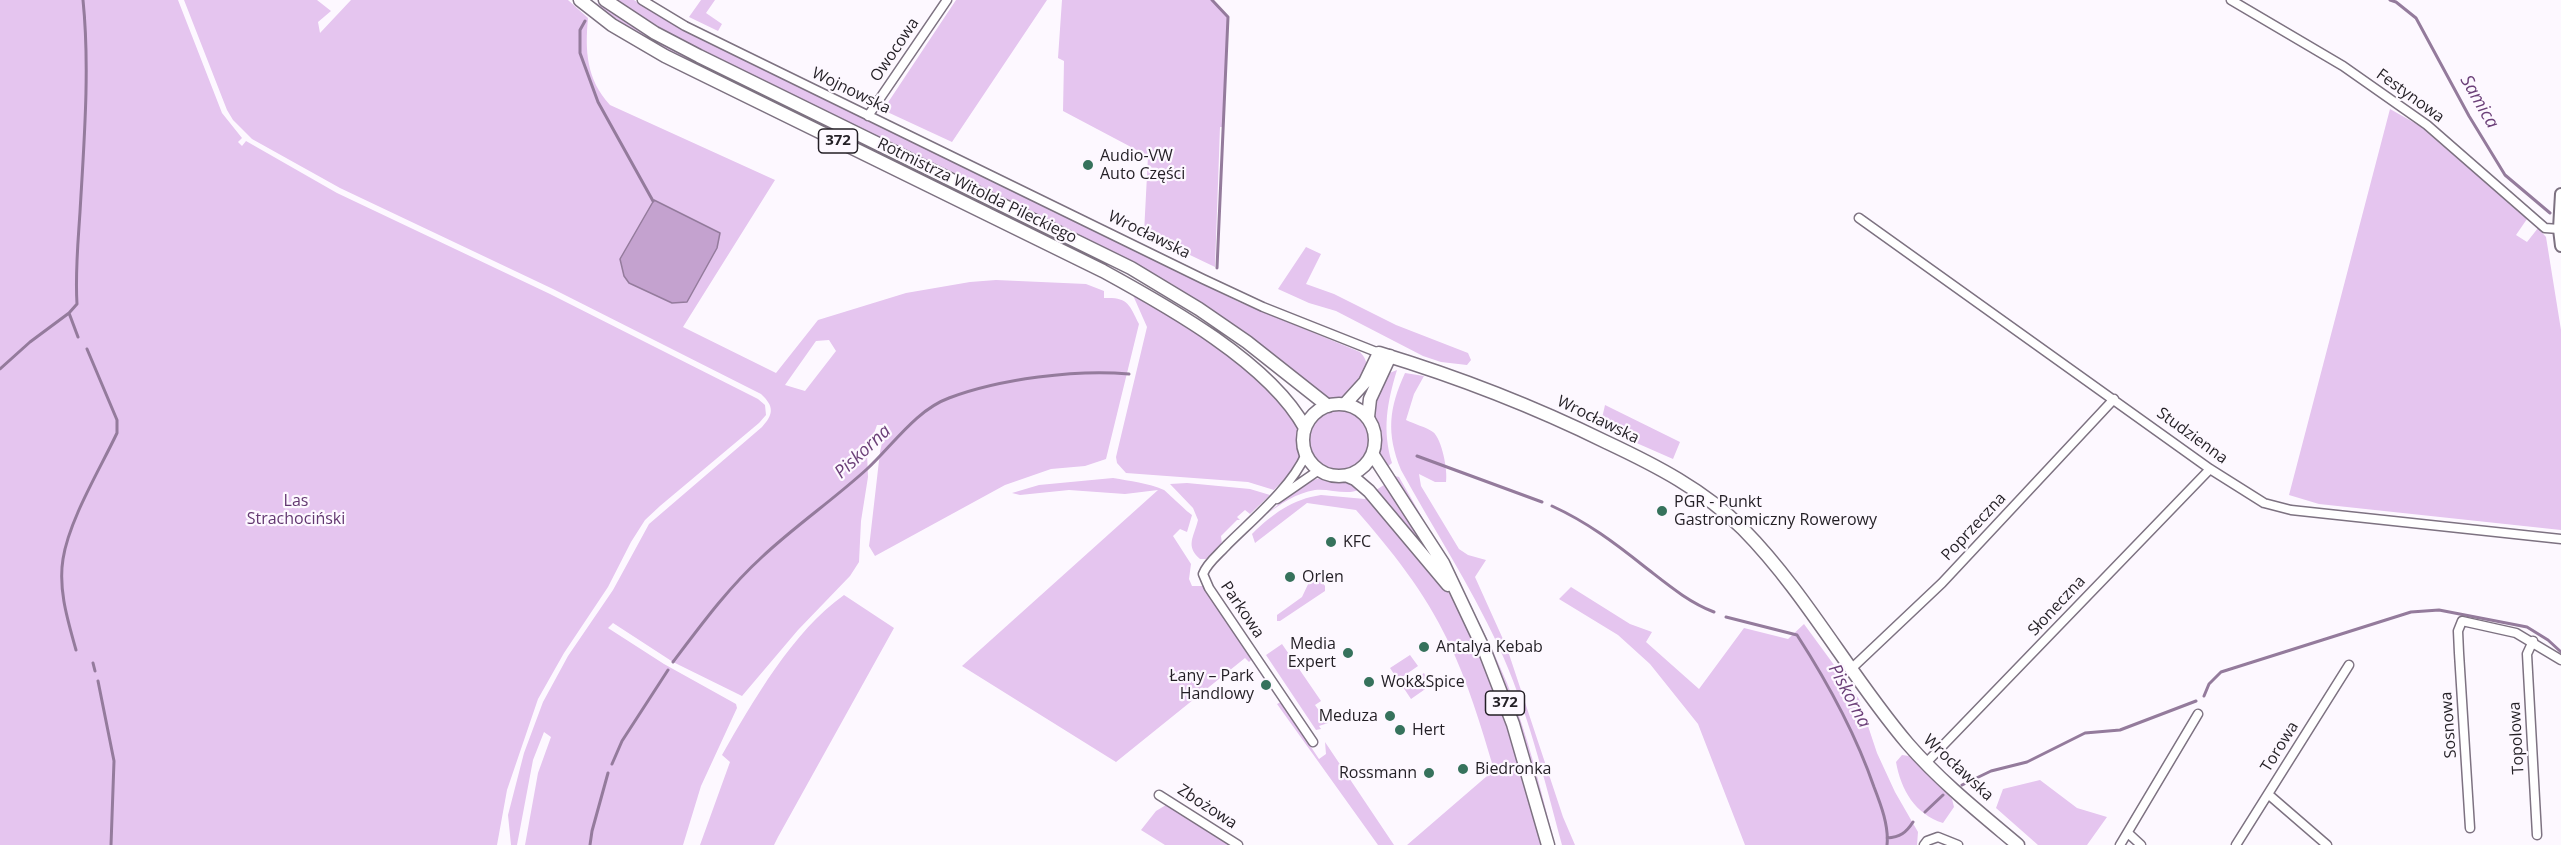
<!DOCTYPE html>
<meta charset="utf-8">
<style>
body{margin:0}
canvas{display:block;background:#fdf8ff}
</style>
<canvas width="2561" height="845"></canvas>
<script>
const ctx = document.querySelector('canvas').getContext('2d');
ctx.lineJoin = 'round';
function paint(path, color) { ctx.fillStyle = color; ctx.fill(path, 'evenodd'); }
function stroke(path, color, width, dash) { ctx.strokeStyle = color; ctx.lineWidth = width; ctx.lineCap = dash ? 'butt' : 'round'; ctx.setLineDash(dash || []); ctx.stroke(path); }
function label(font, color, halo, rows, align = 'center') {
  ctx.font = font + ' "Open Sans",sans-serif'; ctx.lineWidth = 4.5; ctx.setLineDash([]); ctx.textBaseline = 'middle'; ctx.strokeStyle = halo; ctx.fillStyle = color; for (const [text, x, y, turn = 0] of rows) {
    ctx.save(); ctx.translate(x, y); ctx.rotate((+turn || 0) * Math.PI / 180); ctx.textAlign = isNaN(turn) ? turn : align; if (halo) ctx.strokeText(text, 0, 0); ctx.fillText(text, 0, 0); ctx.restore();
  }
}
paint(new Path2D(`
 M0,0H178L222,113L242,138L238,142L242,146L246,141L337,193L550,294L758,399L765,405L766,415L759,423L660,506L645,520L631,542L608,587L564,653L538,699L507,790L497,845H0Z
 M184,0H317L331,11L318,22L320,33L351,0H568L588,18C585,50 586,79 610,105L775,180L683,327L776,373L818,320L906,293L970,282L996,280L1086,284L1104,291V298C1128,297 1129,304 1139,324L1106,459L1085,466L1051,469L1005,485L875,556L869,546L870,539L880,452L886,425H877L867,453L868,477L861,521L859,562L850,576L798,630L742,696L673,662L613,623L608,628L664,664L736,704L737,708L701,786L683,845H525L538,773L551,737L544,732L533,760L517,845H511L508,815L524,753L543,702L568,656L613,590L649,524L762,427C774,414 774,406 761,394L553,289L340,188L252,139L233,120L227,110ZM829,340L836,351L805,391L785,385L816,341Z
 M589,0C595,0 664,44 677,51L1109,263L1108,267L684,59L640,35Z
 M615,0H634L676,26L737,57L1239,302L1360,352C1377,369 1356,384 1344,398L1327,399L1247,336L1172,284L1050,221L670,34Z
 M701,0H715L706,13L722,24L718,31L689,17Z
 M956,0H1047L952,142L883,110Z
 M1062,0H1212L1228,17L1223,127H1220L1215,267L1144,233L1148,156L1063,111L1064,61L1058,58Z
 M2390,109L2420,126L2527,219L2516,235L2527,242L2538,228L2546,237L2561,330V530L2319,504L2289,495Z
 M1306,247L1321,254L1306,284L1334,294L1396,325L1468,353L1471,360L1467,365L1441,362L1423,356L1336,311L1309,303L1278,289Z
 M1132,293C1171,315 1282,385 1297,425C1300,433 1301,450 1299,457C1297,469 1282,481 1274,490L1248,482L1126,473L1117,463L1116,457L1147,327Z
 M1397,370C1387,403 1382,430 1392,463L1386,468L1380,457V430L1372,408L1387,374Z
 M1405,373L1424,376L1414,394L1406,420C1414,424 1426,427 1433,432C1442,439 1448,471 1446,482H1435L1419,474L1421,486L1459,549L1468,555L1486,560L1475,577L1507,648L1563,817L1575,845H1562C1544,778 1527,708 1498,645C1470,585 1433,528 1401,470C1386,433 1389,408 1405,373Z
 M1605,405L1680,442L1673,459L1600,427Z
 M1310 440a29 29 0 1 1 58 0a29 29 0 1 1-58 0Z
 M1395,476L1399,477C1438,545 1477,611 1507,683C1528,735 1541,791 1555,845H1553L1518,723L1504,684L1471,609L1392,478Z
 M1113,478C1130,481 1148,483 1164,490C1167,492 1186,511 1192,515L1187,532L1180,529L1173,536L1191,564L1189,579L1192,586H1203L1252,659L1249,662L1245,658L1116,762L962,666L1158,490L1125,494L1069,490L1020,495L1012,493L1039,485Z
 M1320,478C1335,483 1346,481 1361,488C1350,497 1329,488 1315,490C1296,493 1281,504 1265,515L1307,482Z
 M1187,483L1250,489L1270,495L1250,514L1245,510L1237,517L1240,520H1237L1221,536L1222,544L1206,559H1200C1185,546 1194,537 1198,520L1193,508L1170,484Z
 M1384,485L1438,561V564L1373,492Z
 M1321,495L1365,499L1368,496C1397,529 1429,561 1452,598C1499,671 1519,762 1543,845H1407L1494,770C1481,726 1468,682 1448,641C1425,592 1391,550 1356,510L1307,503L1255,543L1252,534C1272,514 1293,499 1321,495Z
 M1311,578L1315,584L1321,580L1325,586V591L1280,621H1277V615L1302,597Z
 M1571,587L1630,624L1652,632L1646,642L1699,689L1744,628L1788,639L1804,624L1859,699L1877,753L1895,792L1918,832L1917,845H1745L1698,724L1650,664L1618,635L1559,599Z
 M844,595L894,628L778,837L774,845H700L730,762L722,755C753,701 793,631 844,595Z
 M1282,644L1321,701L1315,705L1328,723L1319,726L1321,729L1316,730L1266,655Z
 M1410,655L1418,666L1398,680L1390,668Z
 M1424,673L1431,685L1411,699L1403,687Z
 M1281,702L1319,759L1326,754L1325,742L1394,845H1378L1277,704Z
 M1902,755L1909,756L1952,799L1954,807L1943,823C1915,814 1901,790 1896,762Z
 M2040,780L2077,808L2107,817L2087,845H2038L1996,808L2003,789Z
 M1166,805L1175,807L1232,845H1165L1141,830L1156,811Z`), '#e5c5ef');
const water = new Path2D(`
 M654,200L720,233L717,248L687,302L672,303L629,283L624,276L620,259Z`);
paint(water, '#c4a2cf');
stroke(water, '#947b9c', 1.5);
stroke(new Path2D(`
 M1212,0L1228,17L1217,268
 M2390,0L2396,2L2416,18L2469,116L2505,175L2550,213
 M585,21L580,30V53L598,102L653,201
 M69,313L78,337
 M0,369L30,342L69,313L77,304C75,272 78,243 80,212C84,143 90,68 83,0
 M1417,456L1542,502
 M1552,506C1587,522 1615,543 1645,567C1667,584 1688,602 1714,612
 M1726,617L1797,635C1828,683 1855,732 1874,787C1881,805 1889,826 1887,845
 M76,650C68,621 58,590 63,559C69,520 100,469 117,433V420L87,349
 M673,662C701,625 728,588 762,557C795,526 833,500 867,469C892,446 916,410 949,398C999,379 1077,369 1129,374
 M93,663L95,671
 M98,681L114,761L111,845
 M2204,696L2209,684L2221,672L2411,612L2439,610L2527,627L2548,640L2561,652
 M612,764L622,741L668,670
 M1962,785L1991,771L2027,762L2085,733L2120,730L2196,701
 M1925,812L1943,795
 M1887,838C1900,837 1906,833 1913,822
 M590,845L592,831L608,773`), '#947b9c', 3);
const minor = new Path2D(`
 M642,0L685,26L736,51L1203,279L1263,307L1379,353
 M2231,0L2343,66L2427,125L2545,228L2559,229
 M868,116L947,0
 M1859,218L2210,469L2264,503L2291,510L2561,539
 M1306,454C1291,488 1253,519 1227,545C1219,554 1207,563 1203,574L1209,588L1313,742
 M1277,499L1319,470
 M2533,641L2527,654L2537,835
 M1850,670L1942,583L2114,399
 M1926,763L2210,469
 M2268,794L2327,845
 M1159,795L1238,845
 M2470,828L2459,653L2458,631L2462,621L2516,633L2561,660
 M2128,833L2141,845
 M1924,845L1927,841L1938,837L1958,845
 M2120,845L2198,714
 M2236,845L2349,665`);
const tertiary = new Path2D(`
 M2561,194L2559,229L2561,246`);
const secondary = new Path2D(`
 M1345,404L1365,382L1379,353C1458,377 1533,406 1606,442C1655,465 1704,490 1743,529C1806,593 1850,676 1908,744C1941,782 1980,813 2018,845
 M1368,417L1370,399L1390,356`);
const primary = new Path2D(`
 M580,0L612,25L665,56L1103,271C1167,306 1270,363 1305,428
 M605,0L655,33L699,56L1131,268L1199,309L1247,342L1328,406
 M1303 440a36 36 0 1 1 72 0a36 36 0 1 1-72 0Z
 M1373,455L1443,563L1486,654L1513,724L1548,845
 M1348,476L1355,479L1369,491L1448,585`);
stroke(minor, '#7d7281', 11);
stroke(tertiary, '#7d7281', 14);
stroke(secondary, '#7d7281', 15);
stroke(primary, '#7d7281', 15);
stroke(minor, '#fff', 8);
stroke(tertiary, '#fff', 10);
stroke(secondary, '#fff', 12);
stroke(primary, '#fff', 12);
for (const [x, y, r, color] of [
 [1088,165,6,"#36725c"],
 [1662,511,6,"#36725c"],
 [1331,542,6,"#36725c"],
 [1290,577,6,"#36725c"],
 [1424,647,6,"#36725c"],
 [1348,653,6,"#36725c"],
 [1369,682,6,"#36725c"],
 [1266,685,6,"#36725c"],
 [1390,716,6,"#36725c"],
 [1400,730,6,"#36725c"],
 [1463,769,6,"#36725c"],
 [1429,773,6,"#36725c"]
]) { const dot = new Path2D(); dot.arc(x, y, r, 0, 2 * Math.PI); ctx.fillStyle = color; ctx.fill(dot); stroke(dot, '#fdf8ff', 2); }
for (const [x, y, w] of [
 [838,141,39],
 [1505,703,39]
]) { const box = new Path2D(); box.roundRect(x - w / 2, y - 12, w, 24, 4.5); ctx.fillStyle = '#fdf8ff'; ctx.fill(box); stroke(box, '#231f25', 1.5); }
label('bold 15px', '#231f25', null, [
 ["372",838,141],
 ["372",1505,703]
]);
label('16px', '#231f25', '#fdf8ff', [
 ["Owocowa",895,50,-56],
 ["Wojnowska",851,91,26],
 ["Festynowa",2410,96,36],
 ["Rotmistrza Witolda Pileckiego",977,191,26],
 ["Wrocławska",1149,235,26],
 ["Wrocławska",1598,420,26],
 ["Studzienna",2192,436,36],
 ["Poprzeczna",1974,527,-47],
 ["Słoneczna",2057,606,-47],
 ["Parkowa",1242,610,56],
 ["Sosnowa",2449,725,-94],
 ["Topolowa",2517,738,-93],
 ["Torowa",2280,747,-58],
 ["Wrocławska",1958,768,43],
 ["Zbożowa",1207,807,33]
]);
label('16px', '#231f25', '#fdf8ff', [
 ["Audio-VW",1100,156],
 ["Auto Części",1100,174],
 ["PGR - Punkt",1674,502],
 ["Gastronomiczny Rowerowy",1674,520],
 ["KFC",1343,542],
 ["Orlen",1302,577],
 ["Media",1336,644,"right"],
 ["Expert",1336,662,"right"],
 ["Antalya Kebab",1436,647],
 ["Łany – Park",1254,676,"right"],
 ["Handlowy",1254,694,"right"],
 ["Wok&Spice",1381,682],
 ["Meduza",1378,716,"right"],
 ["Hert",1412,730],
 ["Biedronka",1475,769],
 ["Rossmann",1417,773,"right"]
], 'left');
label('16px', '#633871', '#fdf8ff', [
 ["Las",296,501],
 ["Strachociński",296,519]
]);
label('italic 18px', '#6b3f78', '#fdf8ff', [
 ["Samica",2479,102,60],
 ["Piskorna",863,452,-43],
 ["Piskorna",1849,696,62]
]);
</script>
